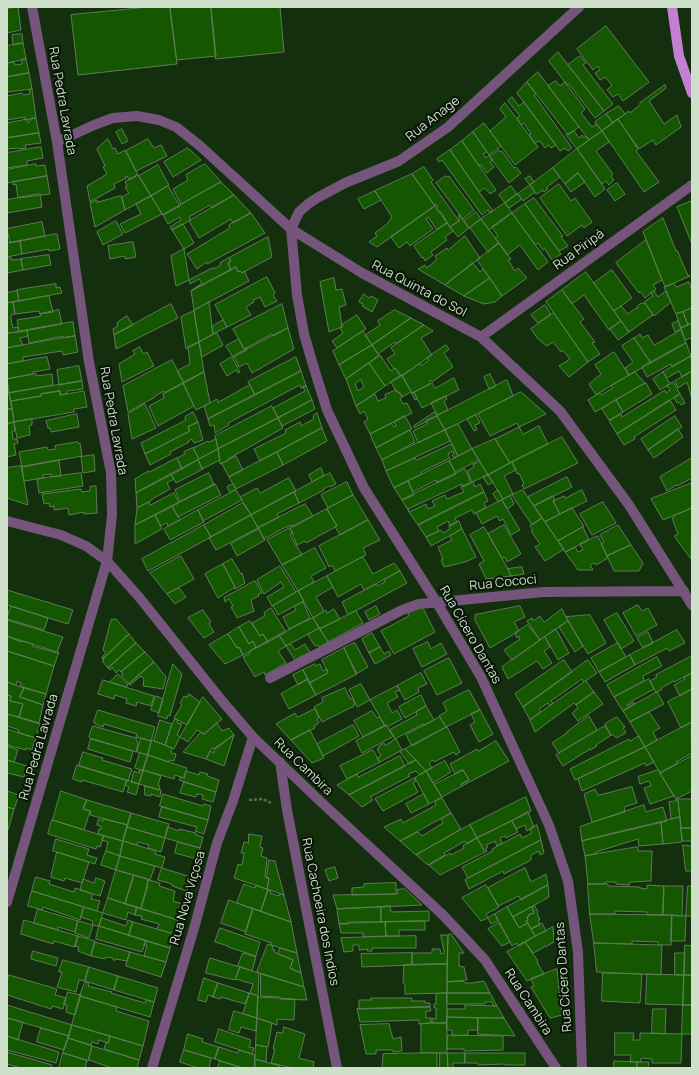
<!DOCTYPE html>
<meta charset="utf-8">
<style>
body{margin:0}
#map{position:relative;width:699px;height:1075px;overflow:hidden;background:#132f0e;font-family:Manrope,sans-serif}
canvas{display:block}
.frame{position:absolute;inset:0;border:8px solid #cedfca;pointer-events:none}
</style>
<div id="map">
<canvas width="699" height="1075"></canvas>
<div class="frame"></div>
</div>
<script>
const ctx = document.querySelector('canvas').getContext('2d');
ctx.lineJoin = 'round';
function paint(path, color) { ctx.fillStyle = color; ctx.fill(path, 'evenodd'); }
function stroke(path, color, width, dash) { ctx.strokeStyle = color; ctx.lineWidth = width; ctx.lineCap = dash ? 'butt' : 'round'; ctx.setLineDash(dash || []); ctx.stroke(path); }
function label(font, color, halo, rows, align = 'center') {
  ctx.font = font + ' Manrope,sans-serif'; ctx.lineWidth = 4; ctx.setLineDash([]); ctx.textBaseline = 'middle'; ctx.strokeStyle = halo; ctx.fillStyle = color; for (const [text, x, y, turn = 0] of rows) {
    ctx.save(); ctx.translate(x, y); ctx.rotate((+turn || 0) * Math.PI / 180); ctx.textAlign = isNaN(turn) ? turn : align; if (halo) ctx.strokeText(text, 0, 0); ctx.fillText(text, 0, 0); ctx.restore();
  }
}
const building = new Path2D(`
 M18,7L21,30L7,33V9Z
 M149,7H170L177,64L78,75L71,15Z
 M170,7H211L216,56L177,60Z
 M211,7H280L284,52L216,59Z
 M606,26L649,82L623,101L618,94L613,97L607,90L612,85L605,77L600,80L595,73L600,70L598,66L593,70L577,49Z
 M22,34L23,43L13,45L12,35Z
 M23,43L26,59L7,63V46Z
 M558,52L604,111L595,118L569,84L567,85L549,61Z
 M580,56L586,63L583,65L613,104L604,111L568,65Z
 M26,59L29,73L7,77V63L14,62L15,65L22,64V60Z
 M538,72L579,127L568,135L527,82Z
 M29,73L32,89L7,92V77Z
 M556,81L560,86L565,82L585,109L581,113L592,127L596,124L602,131L589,140L548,86Z
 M527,82L536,94L534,95L572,148L568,151L565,148L560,151L517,93Z
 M665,85L666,88L649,101L664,124L677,115L681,127L656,145L653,140L639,149L618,119L629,111L630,113L640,105V103Z
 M32,89L36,118L25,120V117L7,120V96L22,93L23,95L30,94L29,90Z
 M512,97L519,106L524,102L556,145L551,148L549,145L545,148L540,141H538L535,144L529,135L531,134L524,123L521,125L517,118L520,116L508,101Z
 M505,103L538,147L515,165L490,131L506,117L500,109Z
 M619,106L625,114L613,123L606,114Z
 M606,114L613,123L602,131L595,122Z
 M36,118L39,133L7,138V123L27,119L28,123L30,122V119Z
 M618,119L638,149L636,151L659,182L644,192L602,131Z
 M484,123L501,146L489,155L473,132Z
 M122,129L128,141L122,144L116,132Z
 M574,131L579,138L582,135L584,138L586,136L589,140L577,149L566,135Z
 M602,131L609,142L596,151L613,174L611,176L614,180L609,185L606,181L602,184L577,149Z
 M473,132L487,152L483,154L486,158L489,155L493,160L490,162L494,167L487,173L481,165L479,166L462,141Z
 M39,133L41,143L25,145L26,148L19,149L18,148L7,149V138Z
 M108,139L113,149L115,148L118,154L125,150L138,175L129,180L127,176L125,177L126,178L114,184L115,188L90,202L87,186L107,174L103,167L105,166L97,149Z
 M148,139L154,148L161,145L167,156L136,171L126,151Z
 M462,141L496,190L490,194L485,188L479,192L450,150Z
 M41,147L43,158L27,161V165L7,168V153Z
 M188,148L201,160L173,177L164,162Z
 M577,149L605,189L595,197L578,173L565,184L553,168Z
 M450,150L479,192L493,211L490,213L488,210L482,215L442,160L439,162L437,159Z
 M499,150L500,152L502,151L514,168L516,167L521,173L509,183L490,157Z
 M36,164V166L45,165L47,176L7,183V170Z
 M205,164L221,182L181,204L173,189L188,180L186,175Z
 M158,165L169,185L151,196L139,176Z
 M424,167L433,180L431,182L459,221L450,227L441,212H439L436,208L438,206L436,204L435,206L412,174Z
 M553,168L560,177L546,188L548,189L544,192L543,190L536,194L530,185Z
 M578,173L585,182L571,192L565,184Z
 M412,174L435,206L377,247L369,242L377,236L375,233L387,224L392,217L375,191Z
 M138,175L151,196L125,210L122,197L129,193L125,187L127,186L125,182Z
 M47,176L50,194L18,198L16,184L13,185V182Z
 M446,176L447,177L449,176L474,210L463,219L436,183Z
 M530,176L534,182L530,185L525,179Z
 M221,182L234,195L212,208L210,205L189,217L191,220L172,230L170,227L181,220L180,217L168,224L163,215Z
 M617,183L625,194L615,201L607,190Z
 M559,184L571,201L575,198L592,222L584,228L582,225L567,236L540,198Z
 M530,185L535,192L523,201L518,194Z
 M168,186L180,206L163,215L151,196Z
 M511,186L517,194L505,203L499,195Z
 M375,191L381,200L364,209L358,199Z
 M40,194L42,207L7,213V200Z
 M517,194L522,199L509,208L505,203Z
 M234,195L251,213L233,223L231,219L199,238L189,221Z
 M121,196L125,210L95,227L90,203L97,200V202Z
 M151,196L162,214L125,233L120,224L141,214L136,204Z
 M534,198L563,236L561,237L568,246L559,251L525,204Z
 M692,201V244L677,207Z
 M505,203L512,213L489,230L481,219Z
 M525,204L561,254L552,260L545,249L543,250L538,243L535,245L512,213Z
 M435,206L447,223L437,230L428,217L426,219L433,229L410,246L407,242L399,248L391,237Z
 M476,212L481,219L469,228L464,221Z
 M251,213L265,233L207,264L206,262L197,269L187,254L230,228L229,225Z
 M512,213L548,262L538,270L520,245L507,255L495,238L498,236L492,227Z
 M459,215L469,228L458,237L450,227L459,221Z
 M663,218L676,251L677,250L688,276L689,275L690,276L665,287L643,232Z
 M481,219L499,243L488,252L470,228Z
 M116,221L123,234L103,245L97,232Z
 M42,222L45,236L10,243L7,229Z
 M447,223L453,231L445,237L447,240L431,252L433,255L425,261L423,257L422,258L414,246Z
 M183,224L194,243L184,249L172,230Z
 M57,234L60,249L49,251V249L22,254L20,241Z
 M465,236L480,258L445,285L418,269L425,265L427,268L437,259L435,256L447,248L448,250Z
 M268,237L272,257L242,273L240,271L238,272L236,267L231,270L228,263L231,261L229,258Z
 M646,240L662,280L653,285L656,289L645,298L640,291L639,293L616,263Z
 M20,241L22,254L7,257V243Z
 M133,242L136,257L125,259V256L110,259L108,246Z
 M499,243L511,259L508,260L515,271L518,268L527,278L502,296L477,260Z
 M184,249L189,280L176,286L171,256Z
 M49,255L51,265L23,270L21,259Z
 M11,258V260L21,259L23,270L7,273V259Z
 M229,258L231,261L228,263L231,270L191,291L202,283L199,279L190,284L189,280L212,268L213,269L221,265L220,263Z
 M473,263L480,272L483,269L490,278L464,296L445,285Z
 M236,267L238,272L240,271L242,273L244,271L249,281L194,310L191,291Z
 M612,270L632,298L614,311L594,283Z
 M586,272L621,321L609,330L584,295L572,304L562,290Z
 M267,277L275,293L273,295L277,301L265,307L260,297L253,300L254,302L246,307L251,315L227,327L215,305Z
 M334,278L336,290L342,289L346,305L339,307L342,327L329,332L320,282Z
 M490,278L502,296L495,302L484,304L464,296Z
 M689,282L692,291V308L676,314L664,287L674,283L676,287Z
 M56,284V288L60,287L62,293L19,301L17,290Z
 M562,290L584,319L580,322L595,342L592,343L600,354L588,362L546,302Z
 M17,291L19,301L7,303V293Z
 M654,291L658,297L666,291L671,302L654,316L644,302L653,296L651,293Z
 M364,294L369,298L371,296L378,300L372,312L362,306L363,304L359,302Z
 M49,296L53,312L40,314L39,311L15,314L13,302Z
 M13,302L15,314L11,315V319L13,328L18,327L19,332L7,333V303Z
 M209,302L213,334L199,342L194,311Z
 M642,303L643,304L645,303L653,315L629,332L614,311L621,306L628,314L636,308L637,309L638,308L637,307Z
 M171,304L178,318L116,349L114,335Z
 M282,304L288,328L273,336L272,334L244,349L233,329Z
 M545,305L551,314L538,323L531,315Z
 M692,308V323L688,325L683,312Z
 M59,310L62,324L19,332L17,320L41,316L40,314Z
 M395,310L411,318L372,345L365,335L380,325L378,321Z
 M194,311L199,342L186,349L181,317Z
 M683,312L688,325L681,328L676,314Z
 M554,313L588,362L569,377L559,366L570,359L563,350L561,352L553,342L547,346L538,339L531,329Z
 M357,315L366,329L337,348L332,341L343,333L340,328L342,327V325Z
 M127,316L133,325L114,335L113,329L118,326L117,323Z
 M411,318L424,325L396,344L395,342L378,354L372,345Z
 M223,320L227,327L213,334L212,327Z
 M621,321L629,332L618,340L610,329Z
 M678,321L681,329L675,332L672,324Z
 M73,322L75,336L63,338V336L29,343L27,330Z
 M692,323V338L685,340L681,328Z
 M424,325L433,331L421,338L432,355L401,376L395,368L394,369L387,359L395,354L391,348Z
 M288,328L294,349L252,373L247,363L239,367L234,356Z
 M27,330L28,336L20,338L23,345L7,348V334Z
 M681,330L686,343L651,363L634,338L640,334L642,338L648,335L654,345Z
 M363,331L372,345L339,365L333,351Z
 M217,333L223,345L202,357L199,342Z
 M75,336L78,352L63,355L62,351L23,357V361L7,364V348Z
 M634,338L651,363L629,375L625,368L633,362L622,346Z
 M239,339L244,349L246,348L247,350L233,357L226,346Z
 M199,342L204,372L184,383L177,371L190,364L188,347Z
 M686,343L691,356L672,367L671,364L647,377L642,367Z
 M372,345L379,356L346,379L339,365Z
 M446,345L449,349L444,353L453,367L432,382L431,380L429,382L430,384L412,393L402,376L420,363L421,366L429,360L427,358Z
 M140,347L143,354L147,352L154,366L122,382L119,364L135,354L133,351Z
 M614,352L629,375L596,395L589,384L601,374L595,365Z
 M380,355L391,371L395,368L401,376L385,386L369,363Z
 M691,356L692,371L682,377L679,371L667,378L663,372Z
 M47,357L50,369L33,372V374L7,379V364Z
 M232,357L240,372L238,373L236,370L227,376L220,364Z
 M296,357L301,371L255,395L248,382Z
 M172,360L184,383L165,393L164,391L155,396V397L128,412L123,386Z
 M369,363L385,386L356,406L346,379ZM361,380L364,387L358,391L355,384Z
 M79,366L82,381L59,385L57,370Z
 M301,371L306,386L301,388L300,385L228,423L229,425L215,433L214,425L210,426L208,419Z
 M692,371V399L687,382L678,388L675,381Z
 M204,372L210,403L196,410L183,383Z
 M635,372L645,383L595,412L588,400L599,393L601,395L613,388L611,386Z
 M663,372L670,384L660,390L653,379Z
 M36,374V376L52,374L53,385L9,393L7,379Z
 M490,374L496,386L489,389L484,377Z
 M402,375L412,393L414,392L417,399L415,400L411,392L402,397L400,393L396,391L391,382Z
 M454,378L459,390L422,408L414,392L432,383L435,388Z
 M507,380L513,396L445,430L437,416Z
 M82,381L83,389L67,391V394L60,395V391L41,394V396L11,401L9,393Z
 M673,382L680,394L617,434L609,421L621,414L622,417L665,390L666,393L670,390L667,386Z
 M183,383L194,406L158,426L149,406L164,398L163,394Z
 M645,383H646L652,394L623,412L616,400Z
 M250,385L255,395L208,419L204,406L217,399L218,402Z
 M306,386L312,400L278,418L273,408L305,391L303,387Z
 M396,390L399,393H400L402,397L400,399L403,404L407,403L412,413L370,434L364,422L368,419L364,411L360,414L356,406L375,394L378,401L386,398L385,395Z
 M60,391V395L84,391L87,407L74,409V412L14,422L11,401L41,396V394Z
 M521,392L546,414L519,427L517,423L490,436L478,414Z
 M9,393L12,409H7V394Z
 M680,394L685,403L681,405L678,402L677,403L674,398Z
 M446,396L447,399L444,401L448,410L437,415L431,403Z
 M312,400L315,409L282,426L278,418Z
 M616,400L623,412L609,420L602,409Z
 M670,400L676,410L634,437L635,439L624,445L617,434Z
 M145,404L156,428L132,439L128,414Z
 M272,406L278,418L218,449L215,436Z
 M7,409H12L14,422L7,424Z
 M193,412L198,422L188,427L190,431L145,454L141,443L186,420L185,417Z
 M435,412L437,416L414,428V426Z
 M317,413L322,428L260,461L254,449L286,433L285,430L300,422L301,426L314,419L313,416Z
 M77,414L79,427L51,432L50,428H48L46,421Z
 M476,415L480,423L475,425L477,430L474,431L467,419Z
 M405,416L412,429L376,448L370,434L391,423L394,427L396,426L394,422Z
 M437,416L445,430L418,443L413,431L427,424L426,421Z
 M675,416L682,427L648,450L641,439Z
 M278,418L283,428L228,459L229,460L220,464L218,449Z
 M32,419V425L29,426L30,435L17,438L14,422Z
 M14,422L15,431H12L13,439H17L18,443L14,444L16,455L7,457V424Z
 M198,422L203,440L194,443L192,439L188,441L189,442L170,452L171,454L150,465L145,454L190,431L188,427Z
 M458,424L472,449L458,456L445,430Z
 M539,426L548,444L510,463L495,439L519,427L523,434Z
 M322,428L327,441L283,465L277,452Z
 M678,429L683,437L654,458L648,450Z
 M410,430L415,442L382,460L376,448Z
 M445,430L450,441L386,471L382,460Z
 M562,437L578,463L524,489L522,485L524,484L519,473L517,474L512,462Z
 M216,439L218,449L199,459L193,448L208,441L209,442Z
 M495,439L510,463L488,475L472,449Z
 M78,442L79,444L80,443L82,456L22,467L19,452L47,447L48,450L56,449L55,446Z
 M452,444L458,456L454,458L452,455L454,454L453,451L448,454L450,458L421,472L422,474L394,488L386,471L415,458L416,460Z
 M193,448L199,459L182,469L177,458L185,454L184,452Z
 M218,449L220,460L202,469L198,460Z
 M472,449L479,460L455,472L449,461Z
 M277,452L283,465L236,489L229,477Z
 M94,455L95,471L83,473L81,457Z
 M236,456L243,470L229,477L222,464Z
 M177,458L182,469L136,493L135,479L148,471L149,472Z
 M692,458V478L677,486L676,485L667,491L660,477Z
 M59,460L61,476L51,477V474L43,475L44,478L24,481L22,467Z
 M198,460L203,469L176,483L171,474Z
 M449,461L456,474L437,483L436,480L413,492L408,481Z
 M480,462L488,475L472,482L467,471L474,467L473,465Z
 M512,462L516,470L504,476L513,494L503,499L488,475Z
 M21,466L24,481L28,505L7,498V468Z
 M321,468L324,475L312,482L309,475Z
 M465,469L470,479L469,480L471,483L463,487L462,484L408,509L409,512L402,500Z
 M81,473L83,486L39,493L37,479Z
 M209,473L214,485L180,502L175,490Z
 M330,473L336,484L330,487L329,486L323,489L324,490L299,503L294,492Z
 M171,474L174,479L167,483L170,489L152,499V500L137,508L136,493Z
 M488,475L493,482L488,485L483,477Z
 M567,477L572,487L534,506L528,497Z
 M289,478L296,491L251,515L240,497L257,488L260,493Z
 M408,481L414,495L402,500L394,488Z
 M347,482L353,495L328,508L321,495Z
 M473,482L475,487L480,484L484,492L418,525L409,512L426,504L428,509L435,506L432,501L445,495L447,499L464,492L461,487Z
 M692,483V508L663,520L651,499Z
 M215,484L221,495L178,517L172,506Z
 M233,484L236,489L230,493L227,487Z
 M96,486L97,513L84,514V512L69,515L68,508L54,510V506L50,507L49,503L44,504L42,494L81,489L82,492L90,491V487Z
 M236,490L242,500L203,521L198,510Z
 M498,490L503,499L498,502L493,494Z
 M523,490L542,518L532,525L512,495Z
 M582,490L587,501L560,514L553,501L564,496L565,498Z
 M294,492L299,503L277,514L279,517L258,528L251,515Z
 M484,492L488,501L484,503L486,508L474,514L472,510L455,518L457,522L450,526L448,521L437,527L439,531L426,537L418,525Z
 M174,493L179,503L135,525L137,508L149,502L150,505Z
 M353,495L368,520L340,535L335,527L337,526L327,509Z
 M510,496L514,503L513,505L507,509L502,500Z
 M553,496L555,500L553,501L560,514L545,522L534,506Z
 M502,500L520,530L511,535L503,519L500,521L497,516L482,524L476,513Z
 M603,502L616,523L592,535L580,514Z
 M243,503L251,515L211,537L204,525Z
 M305,504L313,516L293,527L292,525L284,528L264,539L258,528Z
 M172,506L180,520L168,526L167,523L161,526L155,515Z
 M572,508L584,526L558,541L545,522Z
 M692,508L691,559L674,536L678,534L672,518L674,517V516Z
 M327,509L337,526L306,543L305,541L297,545L290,528Z
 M198,510L204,522L170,540L164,529Z
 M155,515L162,529L135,544V525Z
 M251,515L258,528L216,550L209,538Z
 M542,518L564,549L545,561L535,547L540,544L531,531L533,530L530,526Z
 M368,520L380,540L363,548L366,555L335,571L332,565L329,567L319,546Z
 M459,521L462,529L431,546L426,537L441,530L443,533L450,529L449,526Z
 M204,525L211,537L148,571L142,559Z
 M504,525L521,554L507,562L505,557L502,558L488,534Z
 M618,525L631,545L607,556L601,544L604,542L600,535Z
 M484,527L508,569L511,576L486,579L479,564L484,561L470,535Z
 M583,527L589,540L565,552L558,541Z
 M290,528L293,533L290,535L302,555L282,565L267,540Z
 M259,529L265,540L237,556L231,544Z
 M462,529L476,557L465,562L444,567L441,560L443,559L438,547L452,540L450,536Z
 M598,536L608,558L596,565L595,563L590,565L593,570H578L565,552L575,547L578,552L583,550L580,544Z
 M631,545L643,563L639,571H614L607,556Z
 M315,548L326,568L311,576L314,582L298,591L282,565Z
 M181,556L194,579L167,594L150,573Z
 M363,557L373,574L394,563L400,571L364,590L361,584L338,597L327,576Z
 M232,559L241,574L242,573L245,583L235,589L234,588L235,587L223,564Z
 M223,564L235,587L218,598L205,574Z
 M280,566L296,592L272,606L267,597L284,587L281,582L264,594L257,580Z
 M522,567L524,574L511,576L508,569Z
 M400,571L407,583L348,615L342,602L376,584L377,586L385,582L384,580Z
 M327,576L333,587L316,597L324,611L313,618L298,591Z
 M255,581L262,593L258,594L259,596L251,600L254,611L237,618L231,607L233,606L229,599L225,602L224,598Z
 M179,588L186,597L175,604L167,594Z
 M7,590L73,610L68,624L7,605Z
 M298,591L304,601L278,615L273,606Z
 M303,602L310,618L289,629L283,617L296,610L294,607Z
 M638,605L642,611L648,608L657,625L636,636L623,613Z
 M11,606L48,618L44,630L7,619Z
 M376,606L380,614L369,620L365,612Z
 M422,606L435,632L394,654L381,631L409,616L408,614Z
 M520,606L525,617L514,622L519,631L490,648L475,620V615Z
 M271,608L286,632L268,642L263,634L260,636L252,623L265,616L264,613Z
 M334,609L340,619L320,629L313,618L326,610L327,613Z
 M562,609L568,621L540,640L527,621L532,618L533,621L540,616L544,622Z
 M203,610L211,622L209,624L214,632L204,638L188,618Z
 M356,611L363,623L328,642L320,629Z
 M617,613L634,641L621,649L604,620Z
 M590,615L606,643L588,654L566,617Z
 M313,618L319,628L286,646L279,635Z
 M116,619L129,634L103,659L102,657L106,653L103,650L111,620Z
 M7,620L63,637L57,652L7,636Z
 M250,621L260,636L263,634L268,642L256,648L253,641L249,644L239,627Z
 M568,621L583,646L575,652L559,627Z
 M528,625L540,640L512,660L504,650L520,639L519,636L517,638L515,633Z
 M239,627L249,644L253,641L256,648L243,655L239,647L237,648L228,634Z
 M319,628L328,642L319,647L318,645L315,646L308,635Z
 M556,629L569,653L558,660L545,637Z
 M677,630L685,643L669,651L667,648L635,665L630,655Z
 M648,632L653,643L643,648L637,638Z
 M372,633L380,647L369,653L362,639Z
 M129,634L136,643L108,668L102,661L104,660L103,659Z
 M228,634L237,648L239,647L243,655L225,664L209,645Z
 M279,635L286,646L278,651L286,663L265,675L264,672L255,677L243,657L249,654L250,651Z
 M7,636L21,642L22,641L33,644L32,646L57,653L59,652L54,666L7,651Z
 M545,637L550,647L544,651L552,663L543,669L537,661L508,679L502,667Z
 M428,642L431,649L441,643L447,654L422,667L413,649Z
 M136,643L145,652L121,672L119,670L116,673L112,667L110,670L108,668Z
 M355,643L368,667L356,674L344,648Z
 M618,643L626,657L599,672L591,658Z
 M291,644L295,650L305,644L310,652L295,660L286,646Z
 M380,647L384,654L389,651L391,655L375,664L369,653Z
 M344,648L357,674L316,695L309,683L328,673L322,660Z
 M7,651L54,666L46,694L20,686L21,683L17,681L16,685L7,682Z
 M145,652L154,662L129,684L121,675L123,674L121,672Z
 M630,655L635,665L605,682L599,672Z
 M692,656V673L674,682V681L661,688L662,689L656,693L650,681L657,677L656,675Z
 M657,657L662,666L643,676L644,681L614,697L607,685Z
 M449,658L462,683L437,695L424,671Z
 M564,660L572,672L523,707L515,694Z
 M588,660L597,673L584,682L582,679L551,701L553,703L550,706L548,703L539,709L541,712L530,720L523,707Z
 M154,662L166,677L163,689L143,686L144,679L141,676L130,685L129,684Z
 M173,664L182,674L170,716L168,715L167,719L158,716Z
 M315,664L316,666L320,664L323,671L327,669L328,673L309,683L303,670Z
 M303,670L308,679L298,685L293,675Z
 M421,673L427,684L418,688L419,692L405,700L397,686Z
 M692,673V689L680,696L674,685L685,679L684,678Z
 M118,674L128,685L126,687L110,682Z
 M308,679L316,695L289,709L281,694Z
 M649,679L654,689L630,702L627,706L634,702L635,704L623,711L614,697Z
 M103,680L154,696L151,706L137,702L136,706L126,703L127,699L115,695L114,699L98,694Z
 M586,681L594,692L576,705L574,703L535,732L530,720Z
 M7,682L24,688L20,697L43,705L39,723L19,717L23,704L10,701L11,696L7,695Z
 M361,684L370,700L357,707L349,690Z
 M397,686L400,690L395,692L398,697L387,703L392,713L397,710L402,719L387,727L386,725L385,726L370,700Z
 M24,688L46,694L43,705L20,697Z
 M345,688L350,699L353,698L355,704L353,705L354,706L322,722L314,707L323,702L322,698Z
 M692,689V722L681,728L668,702Z
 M469,690L480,710L446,727L439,716L447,711L443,703Z
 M594,692L603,704L578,721L572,713L578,708L576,705Z
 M657,692L664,704L630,722L623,711Z
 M189,694L200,702L187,725L174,718L182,705L180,703L184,696L187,697Z
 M7,695L11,696L10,701L23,704L19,717L7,714Z
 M421,695L426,706L405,718L399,707Z
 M156,696L163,699L159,713L151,710Z
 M203,697L222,719L204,734L197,730L188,742L180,737Z
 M426,706L434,720L423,726V724L395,739L389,730L417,715L416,712Z
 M315,709L319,718L317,719L319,723L314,726L315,728L291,740L276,724L295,713L297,717Z
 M98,710L155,727L151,741L136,737L137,734L104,724L103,727L95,724V722H94Z
 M480,710L493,734L479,742L470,725L475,722L471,714Z
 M372,711L377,718L380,717L385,726L363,737L354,721Z
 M649,712L660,728L653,732L657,740L645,747L630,722Z
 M7,714L40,724L36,738L18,733L19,730L7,726Z
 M589,716L597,730L559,753L552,743L567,733V732Z
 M440,717L446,727L412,746L406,735Z
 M617,717L625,727L623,728L626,733L616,738L613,734L611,736L605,724Z
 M175,719L178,720L177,723L182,724L177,735L180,737L174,749L165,745L172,724Z
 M160,720L172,724L165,745L154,741Z
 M692,722L691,733L692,753L676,762L677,764L660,773L645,747Z
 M217,723L222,731L229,728L234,735L215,749L212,748L206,759L183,752L201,732L204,734Z
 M353,725L359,736L323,756L317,744Z
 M386,725L394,736L362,753L356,741Z
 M93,726L136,738L138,744L136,752L90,738L89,737Z
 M605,726L611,735L596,745L597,746L590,750V749L563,766L556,755Z
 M447,727L460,752L456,755L454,752L434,762L433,760L429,763L432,768L426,771L405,749Z
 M7,729L36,738L31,752L30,751V749L26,748V750L7,745Z
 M310,730L324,758L312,763L291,740Z
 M234,735L224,766L206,759L210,751L214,753V749Z
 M639,736L645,747L575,780L570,769L629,739L630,741Z
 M141,738L151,741L148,755L137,752Z
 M91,739L133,751L130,762L88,749Z
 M396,739L402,750L380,762L377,758L381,756L377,749L379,748V746L384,743L385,745Z
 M152,740L172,748L171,753L176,754L174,761L170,760L168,762L148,755Z
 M496,741L509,761L462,786L461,784L469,780L463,770L455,774L450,764L477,749L478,751Z
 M7,745H10L9,747L18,750L14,762L7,760Z
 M645,747L654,762L646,766L645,763L582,791L578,779Z
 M405,749L416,760L409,764L400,752Z
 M373,750L380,762L347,779L340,766Z
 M83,752L103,758L102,760L132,769L128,781L79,766Z
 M140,753L148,755L143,771L135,768Z
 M148,755L187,768L184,778L175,775L174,779L143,770Z
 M400,756L405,766L349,795L337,785L357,774L358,777Z
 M692,756V791L676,799L660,773Z
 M7,760L27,766L24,777L7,773Z
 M416,760L426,771L420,775L416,771L408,774L410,776L370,797L373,800L362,807L349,795Z
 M445,761L451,772L433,783L426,771Z
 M77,765L127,780L123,792L82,780V782L73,779Z
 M140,770L143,771L139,784L131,782L134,771L139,773Z
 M463,770L469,780L461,784L462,786L442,797L434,785Z
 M658,770L674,796L650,804L644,788L651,786L649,781L640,784L638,777Z
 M143,771V770L161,776L158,785L160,786L159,790L139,784Z
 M186,771L199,775L200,772L208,774L207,776L219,780L216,792L179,780L181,777L184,778Z
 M426,771L442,797L429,804L415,778Z
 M415,778L416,781L413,783L418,792L383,811L375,799Z
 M127,780L139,784L136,795L127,792L129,787L125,785Z
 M184,782L216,792L213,802L202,799L203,795L197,794L196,797L180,793Z
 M145,786L161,790L160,797L151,794V796L145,795Z
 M632,787L637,803L624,807L625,812L592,822L584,794L595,789L598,795Z
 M7,791L19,795L14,809L7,807Z
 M61,791L87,800L83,809L90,811L84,830L53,820Z
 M163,794L203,806L204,804L211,806L208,820L160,806Z
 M424,794L429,804L411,813L406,804Z
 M526,797L531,811L477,838L470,825Z
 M442,798L451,813L400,841L384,827L401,819L403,823L436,805L435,802Z
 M676,799H692V828H681L678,801Z
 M87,800L131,813L128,825L90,815L91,811L83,809Z
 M678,801L680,817L671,819L669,802Z
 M644,805L646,812L663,807L667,821L582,841L580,827Z
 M7,807L14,809L8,830H7Z
 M162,807L208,820L204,834L195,831L197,827L159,817Z
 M528,812L534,827L527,831L525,825L516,829L512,821Z
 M131,813L169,824L165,838L127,827Z
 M451,813L461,829L416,855L400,841L418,832L422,836L443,823L441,819Z
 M680,817L682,842L663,844L661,822Z
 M99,819L103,821L104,819L128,825L123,841L98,834L99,829H101L102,827L97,825Z
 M52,820L104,836L100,847L97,846L96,849L48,834Z
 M512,821L518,832L506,838L505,836L500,838L502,843L497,846L495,841L486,845L488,847L486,848L487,851L485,852L477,838Z
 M661,822L663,844L639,846L638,839L596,852V854L585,856L582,841Z
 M470,825L477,838L467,844L465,841L444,853L445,855L428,865L416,855Z
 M537,825L541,840L468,878L462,867L493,851L492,849L520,834L522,838L532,833L530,829Z
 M127,827L165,838L161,852L148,848L149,845L138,842L137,845L123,841Z
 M168,827L179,831V829L196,833V835L203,837L200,848L165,838Z
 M681,828H692V841H683Z
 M249,834L262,836L260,847L263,848L261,856L267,858L265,877L269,878L267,889L234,878L238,864L242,865L244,853H241L244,842L248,843Z
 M104,836L123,841L120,856L106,851L108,842L102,840Z
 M477,838L485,852L440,875L429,865L450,853L451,855L464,848L463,846Z
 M56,839L89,849L87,855L97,858L95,864L53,851Z
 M541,840L544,853L540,855L539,851L531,855V860L504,874L503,871L469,889L465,880Z
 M123,841L156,851L155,854L165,857L162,868L120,856Z
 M178,842L200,848L197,859L175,853Z
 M683,845L692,846V871H686Z
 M638,847V851H652L651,881L630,882L629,885L616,884V882H605V884H588L585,856Z
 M106,851L120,856L116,870L101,865Z
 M57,852L89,862L82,883L65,878L64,881L51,877Z
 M120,856L155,866L150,880L116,870Z
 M269,860L275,861L284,895L267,889L269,878H267Z
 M335,867L338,878L329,881L325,870Z
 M162,868L191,877L187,891L172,886V884L158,880Z
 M525,868L531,882L546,874L548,885L521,900L519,896L498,906L488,888Z
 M116,870L134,875L125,904L108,898Z
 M134,875L148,879L147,885H148L141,909L125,904Z
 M36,877L50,881L49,884L74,892L75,888L93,894L91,899L100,901L97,911L32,891Z
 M96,878L105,881L100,896L80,890L83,879L94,883Z
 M149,880L160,883L159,886L175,891L173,901L183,904L178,920L141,909Z
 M396,883V894L352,895V888L364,887V884Z
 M244,884L255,888L256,885L268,890L261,911L237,903Z
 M588,884H608V886L640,887V888L647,889V885L664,886L663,915H647V912L615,911V914H590Z
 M486,885L499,907L486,914L488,918L481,921L462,898Z
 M548,885L549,897L513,917L507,907Z
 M664,886H683L682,916L663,915Z
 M688,886H692V916H686Z
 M405,889L422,905L337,909L333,895L398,894L397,890Z
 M268,890L271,891L270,893L279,896L280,894L284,895L291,922L261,911Z
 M32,891L84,907L80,920L43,907L42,910L28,906Z
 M108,898L137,907L135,915L128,912L126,920L103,913Z
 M229,900L253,909L246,932L221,923Z
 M390,906L391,912L429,911V921L381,922V907Z
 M535,906L538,912L537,913L540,920H538L540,925L531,929L526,921L528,920L527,917L529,916L528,915L534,913L532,907Z
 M84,907L103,913L99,926L92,925L93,921L81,917Z
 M137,907L178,920L174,934L157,929L159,924L141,919L142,916L135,915Z
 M381,907V922H348V924H339L337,909Z
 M507,907L519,928L528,923L535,936L519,946L517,943L512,946L495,914Z
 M532,907L534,913L528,915L529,916L527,917L528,920L526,921L527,923L519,928L513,917Z
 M38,909L78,921L75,932L58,927V930L34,923Z
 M253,909L291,922L297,953L271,945L272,943L245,934Z
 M495,914L498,921L491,924L488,918Z
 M590,914L672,915L671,945H658V942L632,941V944L594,943Z
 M672,915L686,916L685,941H671Z
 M102,918L126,926L128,920L133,922L129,935L99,926Z
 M24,920L78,936L75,947L54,941L53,944L21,934Z
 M78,921L93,925L89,938L75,933Z
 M425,921V930H399V936H386L385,922Z
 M133,922L174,934L170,948L129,935Z
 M385,922L386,936L363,937V933H341L339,924Z
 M499,923L510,942L502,946L488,929Z
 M542,923L546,931L535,936L531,929Z
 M99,926L146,941L142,952L96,939Z
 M553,927L554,942L545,947L544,946L543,948L533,953L525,942Z
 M220,928L260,942L256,956L228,947V946L215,942Z
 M451,934L464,953H459V966L464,967L467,980H464L463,981L447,982L448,935Z
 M441,935H448L447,964L412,965V953H432V949H440L441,954L444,953Z
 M78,936L95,941L91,956L78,951L79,947L75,946Z
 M416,936V948H372V951H367L368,949L359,950V945H353V951L344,952L341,938Z
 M146,941L170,948L166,962L144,956L147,945H144Z
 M95,942L130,952L127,961L116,959V960H113V958L106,957L105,959L91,956Z
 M525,942L538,961L537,962L544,974L527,981L507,952Z
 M594,943L662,945L661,975L597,972Z
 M268,944L273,946L272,949L275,950L274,952L293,960L290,968L301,973L304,987L257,972Z
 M685,945L692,946V975H684Z
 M280,948L297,953L301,973L290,968L293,960L278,954Z
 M33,951L58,958L56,966L31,959Z
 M130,952L166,962L161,977L126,966Z
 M243,953L256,957L252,971L238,966Z
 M412,953V965L362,967L361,954Z
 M675,953H685L684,975H675Z
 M210,958L240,967L235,980L206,973Z
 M63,960L89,967L85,981L79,980L76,992L57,987L62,972H59Z
 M447,964V993L405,994V984L403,983L404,965Z
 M89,967L118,976L114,990L85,981Z
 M240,967L259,973L258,996L250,993L253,984L236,979Z
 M557,969L562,1015L550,1018L531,987L534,986L531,979Z
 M603,973L642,974L640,1003L602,1001Z
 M261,974L304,987L307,1000L280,999V997L261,996Z
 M647,974L684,975L683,1005L646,1004Z
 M9,975L57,989L55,995L66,998L63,1009L52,1006L51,1009L7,995V981Z
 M684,975H692V1005H683Z
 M118,976L158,988L154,1002L114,990Z
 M204,978L218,983L213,997L208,995L206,1002L198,1000Z
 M463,981L465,983H472L484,981L490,993H447V982Z
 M85,982L89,983L88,986L112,992L111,993L145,1003L146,1000L154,1002L150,1017L80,996Z
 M218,983L249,993L245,1004L221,997L220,999L213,997Z
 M68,992L81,995L75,1015L66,1012L67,1005L64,1004Z
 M250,993L258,996L257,1018L243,1014Z
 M447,993H490L497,1006H493L492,1002H485V1004H447Z
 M447,993V1023H432V1018L436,1019V1008H434V1004H436V994Z
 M80,996L117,1007L116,1011L149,1021L143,1046L72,1025Z
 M258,997L295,999L294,1020L277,1019V1025L257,1018Z
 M371,998H412V1001H425V1003H430V1007L359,1009V1000H371Z
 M7,1005L72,1025L69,1036L7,1018Z
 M465,1005L497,1006L504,1018L447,1017V1009H465Z
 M683,1005H692V1034H682Z
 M430,1007L431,1011H426V1018H431V1023L419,1024V1020L360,1022L357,1009Z
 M653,1009H666L665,1034L652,1033Z
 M234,1011L257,1018L256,1031L241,1027L239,1033L229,1030Z
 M447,1017L478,1018V1030H468V1035L452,1036V1030H447Z
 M7,1018L23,1022L18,1040L7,1036Z
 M257,1018L272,1023L268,1047L256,1045Z
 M478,1018H504L515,1036L478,1034Z
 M431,1023H447V1053H421V1024Z
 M389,1024L393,1039L401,1037L402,1051L393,1052V1050H376V1054H366L360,1025Z
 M72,1025L110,1036L108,1043L99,1040L98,1044L92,1042L91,1045L68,1038Z
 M284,1027L305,1034L299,1058L314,1062L313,1068H293L271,1063L275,1049H273L277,1032L282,1033Z
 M41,1028L69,1036L64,1050L37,1042Z
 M219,1029L251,1040L249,1047L254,1048L252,1054L215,1042Z
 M615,1033H634L633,1040H640V1033L682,1034L681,1063H652V1059L641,1058V1062H630L631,1055H615Z
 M188,1034L203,1039L202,1042L219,1047L215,1059L184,1050Z
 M448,1035L503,1036V1050L464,1051V1049H447Z
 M7,1036L59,1052L56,1063L7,1050Z
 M110,1036L143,1046L139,1060L104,1049L106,1042L108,1043Z
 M68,1038L92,1046L88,1061L63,1053Z
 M256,1045L267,1047L266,1062L255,1059Z
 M92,1046L139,1060L137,1068H112L89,1060Z
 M219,1047L238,1053L239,1050L255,1055V1068H243L215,1059Z
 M184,1050L211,1058L209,1068H198L180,1062Z
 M7,1052L52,1065L51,1068H21L7,1064Z
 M63,1053L87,1060L85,1068H59Z
 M437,1053V1068H382L383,1054Z
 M440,1053H447L448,1068H440Z
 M448,1053H465V1063H453V1068H448Z
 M465,1053H525V1065H505V1064L478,1065V1063H465Z
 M255,1059L280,1066V1068H255Z
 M220,1061L243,1068H218Z
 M614,1061L637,1062V1068H614Z
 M637,1062H649L648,1068H637Z`);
paint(building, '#155700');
stroke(building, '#5d7c57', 1);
stroke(new Path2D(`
 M249,800L263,799L271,803`), '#576f52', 2.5, [3, 2]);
stroke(new Path2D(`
 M57,142L94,125L113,118L137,116L159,120L176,127L199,145L291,229L362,273L481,337L560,411L629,505L692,605
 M291,229L297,295L304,334L313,365L327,410L364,488L437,603L481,677L549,825L568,881L578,952L582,1068
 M291,229L299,212L308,204L317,198L345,183L399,161L448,127L579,7
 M481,337L692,185
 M7,521L61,535L86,546L107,561L139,597L223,702L253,737L321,802L443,915L485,960L556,1068
 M270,678L402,610L419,604L544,592L684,591
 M280,762L287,810L337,1068
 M7,902L107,561L112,515L111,473L89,362L57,142L32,7
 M152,1068L195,925L217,843L233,801L253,737`), '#75557c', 10);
stroke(new Path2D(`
 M672,7L679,56L692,93`), '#c380d2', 10);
label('13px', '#cedfca', '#081406', [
 ["Rua Pedra Lavrada",62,101,80],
 ["Rua Anage",433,119,-38],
 ["Rua Piripá",579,250,-36],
 ["Rua Quinta do Sol",419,289,28],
 ["Rua Pedra Lavrada",113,421,80],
 ["Rua Cococi",503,583,-6],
 ["Rua Cícero Dantas",470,635,60],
 ["Rua Pedra Lavrada",39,747,-74],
 ["Rua Cambira",303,767,44],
 ["Rua Nova Viçosa",188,898,-74],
 ["Rua Cachoeira dos Indios",320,912,79],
 ["Rua Cícero Dantas",564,977,-94],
 ["Rua Cambira",528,1002,57]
]);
</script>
